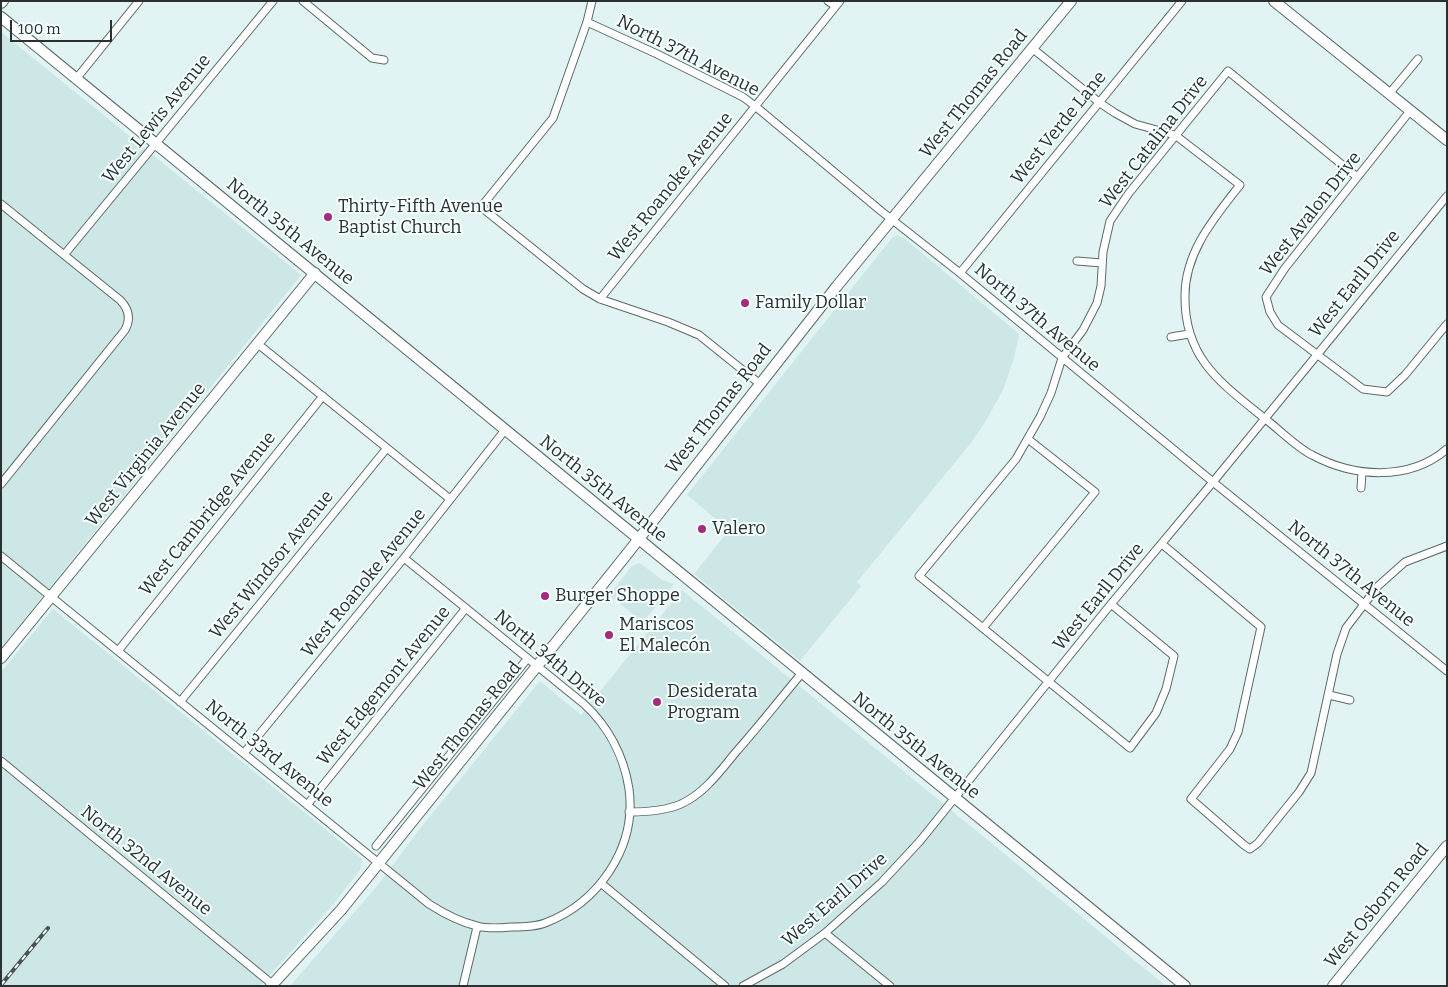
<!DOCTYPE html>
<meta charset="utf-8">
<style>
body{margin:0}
#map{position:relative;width:1448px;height:987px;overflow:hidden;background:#e1f3f3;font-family:Bitter,serif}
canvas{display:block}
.frame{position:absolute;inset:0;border:2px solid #2b3131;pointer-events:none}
.scale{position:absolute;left:10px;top:20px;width:102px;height:22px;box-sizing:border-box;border:2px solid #2b3131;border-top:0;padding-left:6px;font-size:15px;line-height:18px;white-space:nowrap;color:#2b3131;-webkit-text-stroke:4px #f4fffe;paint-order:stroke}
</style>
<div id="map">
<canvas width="1448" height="987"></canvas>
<div class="frame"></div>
<div class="scale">100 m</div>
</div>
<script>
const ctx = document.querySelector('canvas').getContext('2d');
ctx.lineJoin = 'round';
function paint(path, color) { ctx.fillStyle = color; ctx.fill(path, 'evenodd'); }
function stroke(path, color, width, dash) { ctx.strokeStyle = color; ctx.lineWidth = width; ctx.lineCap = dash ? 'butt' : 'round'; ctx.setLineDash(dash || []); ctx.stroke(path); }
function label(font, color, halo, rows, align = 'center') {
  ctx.font = font + ' Bitter,serif'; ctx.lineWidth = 4; ctx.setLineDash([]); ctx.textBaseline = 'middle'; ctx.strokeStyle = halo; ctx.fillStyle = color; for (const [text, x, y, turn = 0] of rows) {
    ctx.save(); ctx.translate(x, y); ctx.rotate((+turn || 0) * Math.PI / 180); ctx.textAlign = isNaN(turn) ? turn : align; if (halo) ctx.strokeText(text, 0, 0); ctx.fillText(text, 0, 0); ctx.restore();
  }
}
paint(new Path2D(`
 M1,32L301,275L1,648Z
 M897,235L905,239L1019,334L1014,358L1003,390L984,424L970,444L857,582L861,586L800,661L694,574L729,530L687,495L892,238Z
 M640,563L662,580L674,584L643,622L609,595L632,566Z
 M682,590L1166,986H290L378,885L419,830L540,681L581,715Z
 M53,609L362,859L360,870L331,907L260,986H1V672Z`), '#cce7e6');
const street = new Path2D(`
 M303,1L372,58L384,60
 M592,1L587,22L553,118L481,207L583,289L600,299L668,322L699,335L760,384
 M828,1L835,6
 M587,22L657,54L743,97L755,106L881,211L960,273L1213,482L1447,671
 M1032,48L1100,103L1115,113L1135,124L1175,135L1240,185C1214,218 1184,253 1185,298C1185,359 1221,383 1264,418C1279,429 1296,447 1312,455C1353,477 1409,482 1447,449
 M76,79L139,1
 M1389,94L1418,59
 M1410,111L1285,268L1266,297L1270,312L1278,325L1363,389L1387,392L1405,375L1447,324
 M1,204L120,300C129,309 131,319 125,330L1,484
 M64,255L273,1
 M1077,261L1102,263
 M960,273L1182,1
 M600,299L840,1
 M1171,337L1189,334
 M258,344L450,499
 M1361,488L1362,472
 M1162,544L1261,627L1238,732L1230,749L1191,799L1244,845L1250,849L1258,843L1299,792L1311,773L1337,654L1346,628L1378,586L1405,562L1447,546
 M1,556L429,904C443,913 460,922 477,926C487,929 500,928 511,927C521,927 535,927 545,923C598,903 637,848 629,789C624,756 608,726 584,704L404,558
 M1111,604L1174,656L1166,689L1156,713L1130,748L919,576L1016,459L1040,417L1051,393L1062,358L1083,330L1097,303L1101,286L1103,252L1110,221L1129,193L1228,71L1357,177
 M983,628L1095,492L1028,439
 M118,651L323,396
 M1329,695L1350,700
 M180,702L387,448
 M244,753L404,558L505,430
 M1,761L272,984
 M307,805L466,608
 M629,812C646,812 665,811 681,804C705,793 720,771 736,752C759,726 780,699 802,673
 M376,846L527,659
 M602,884L725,986
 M825,933L890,986
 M463,986L477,927
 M743,986L783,964L825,933L882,882L920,841L1111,604L1213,482L1447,196`);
const secondary = new Path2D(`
 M1274,1L1447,140
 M1,3L3,1
 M1,17L1185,986
 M1,658L315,273
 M271,986L341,910L627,554L837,286L1071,1
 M1333,986L1447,846`);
stroke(street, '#5a6a69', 9);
stroke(secondary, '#5a6a69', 12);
stroke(street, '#fff', 7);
stroke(secondary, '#fff', 10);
const rail = new Path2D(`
 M1,985L48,928`);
stroke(rail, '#495151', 4);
stroke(rail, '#f4fffe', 2, [5.5]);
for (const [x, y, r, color] of [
 [328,217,5,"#a62a7d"],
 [745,303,5,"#a62a7d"],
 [702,529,5,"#a62a7d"],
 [545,596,5,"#a62a7d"],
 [609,635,5,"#a62a7d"],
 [657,702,5,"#a62a7d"]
]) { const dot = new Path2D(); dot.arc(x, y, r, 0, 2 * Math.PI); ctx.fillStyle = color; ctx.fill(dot); stroke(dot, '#f4fffe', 2); }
label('18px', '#2b3131', '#f4fffe', [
 ["North 37th Avenue",688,56,27],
 ["West Thomas Road",974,94,-51],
 ["West Lewis Avenue",157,119,-51],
 ["West Verde Lane",1059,128,-51],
 ["West Catalina Drive",1154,142,-52],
 ["West Roanoke Avenue",671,187,-51],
 ["West Avalon Drive",1311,214,-52],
 ["North 35th Avenue",290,232,39],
 ["West Earll Drive",1355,284,-51],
 ["North 37th Avenue",1037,318,40],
 ["West Thomas Road",719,409,-52],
 ["West Virginia Avenue",146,455,-51],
 ["North 35th Avenue",603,489,39],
 ["West Cambridge Avenue",208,514,-51],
 ["West Windsor Avenue",272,565,-51],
 ["North 37th Avenue",1351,574,39],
 ["West Roanoke Avenue",364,583,-51],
 ["West Earll Drive",1099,597,-51],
 ["North 34th Drive",550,659,40],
 ["West Edgemont Avenue",384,686,-51],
 ["West Thomas Road",468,726,-51],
 ["North 35th Avenue",916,746,39],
 ["North 33rd Avenue",269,754,39],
 ["North 32nd Avenue",146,861,39],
 ["West Earll Drive",835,900,-41],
 ["West Osborn Road",1377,906,-51]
]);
label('18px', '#2b3131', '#f4fffe', [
 ["Thirty-Fifth Avenue",338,207],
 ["Baptist Church",338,228],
 ["Family Dollar",755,303],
 ["Valero",712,529],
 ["Burger Shoppe",555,596],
 ["Mariscos",619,625],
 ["El Malecón",619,646],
 ["Desiderata",667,692],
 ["Program",667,713]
], 'left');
</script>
